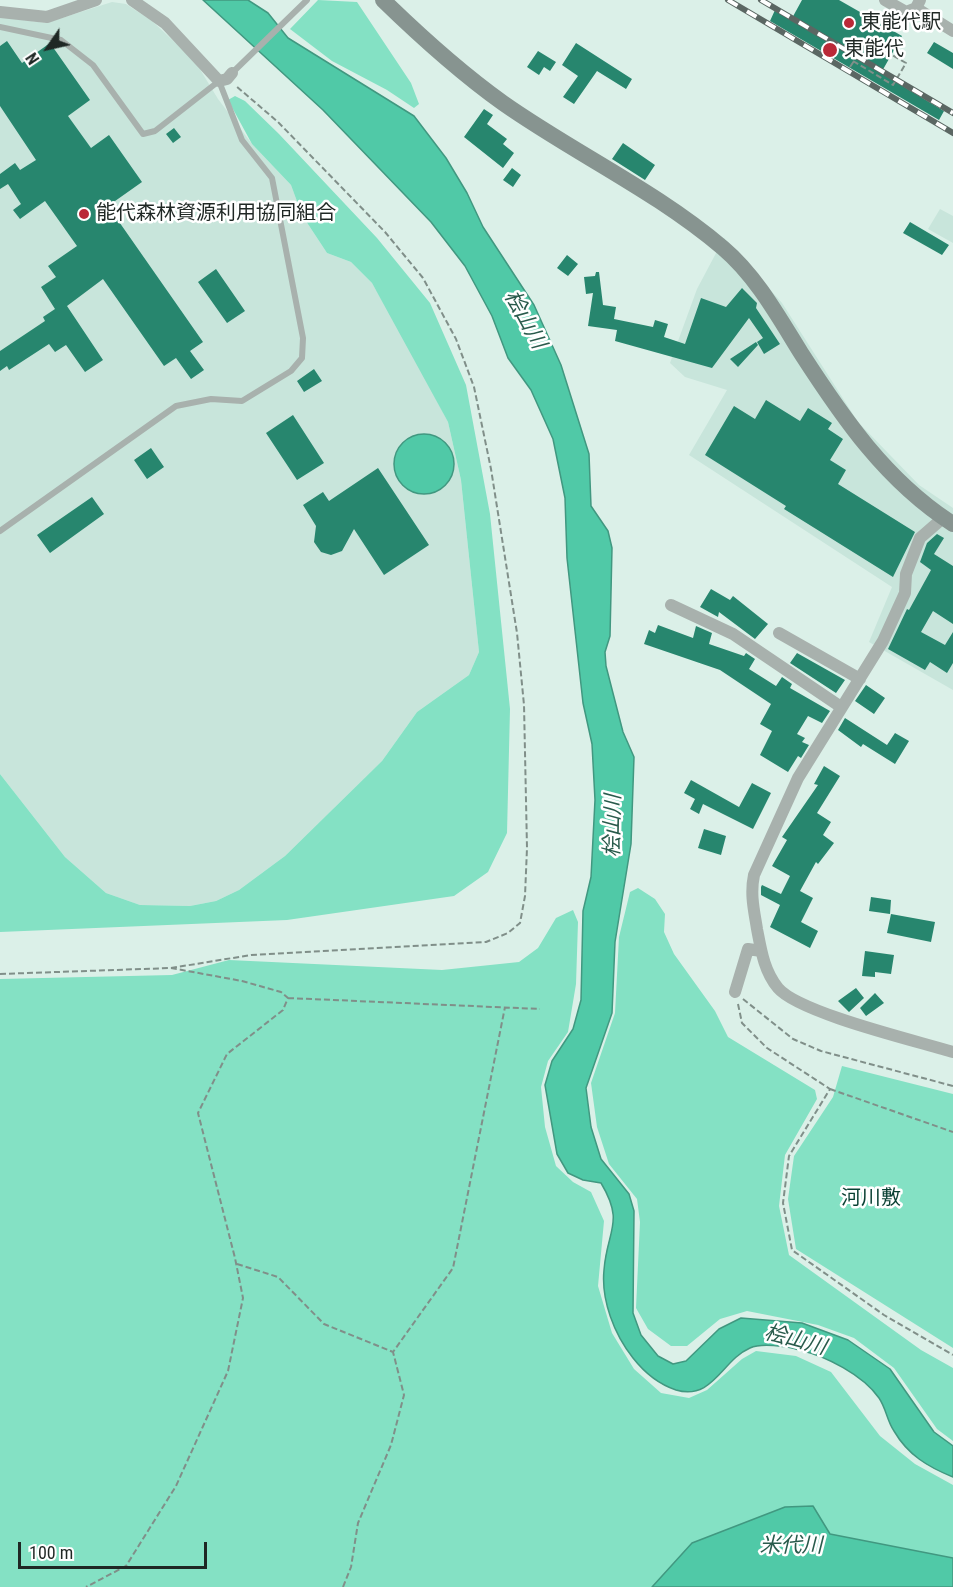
<!DOCTYPE html>
<meta charset="utf-8">
<style>
body{margin:0}
#map{position:relative;width:953px;height:1587px;overflow:hidden;background:#dbf0e8;font-family:"Roboto Condensed",sans-serif}
canvas{display:block}
.north{position:absolute;left:18px;top:18px;width:60px;height:60px;-webkit-text-stroke:4px #fff;paint-order:stroke;rotate:236deg;font-size:16px;font-weight:700;line-height:24px;text-align:center;color:#1f2724}
.north::after{content:'';display:block;margin:auto;width:21px;height:27px;background:#1f2724;clip-path:polygon(50% 0,100% 100%,50% 72%,0 100%)}
.scale{position:absolute;left:18px;top:1542px;width:189px;height:27px;box-sizing:border-box;border:3px solid #1f2724;border-top:0;padding-left:8px;font-size:18px;line-height:21px;white-space:nowrap;color:#1f2724;-webkit-text-stroke:4px #fff;paint-order:stroke}
</style>
<div id="map">
<canvas width="953" height="1587"></canvas>
<div class="north">N</div>
<div class="scale">100 m</div>
</div>
<script>
const ctx = document.querySelector('canvas').getContext('2d');
ctx.lineJoin = 'round';
function paint(path, color) { ctx.fillStyle = color; ctx.fill(path, 'evenodd'); }
function stroke(path, color, width, dash) { ctx.strokeStyle = color; ctx.lineWidth = width; ctx.lineCap = dash ? 'butt' : 'round'; ctx.setLineDash(dash || []); ctx.stroke(path); }
function label(font, color, halo, rows, align = 'center') {
  ctx.font = font + ' "Roboto Condensed","Noto Sans JP",sans-serif'; ctx.lineWidth = 5; ctx.setLineDash([]); ctx.textBaseline = 'middle'; ctx.strokeStyle = halo; ctx.fillStyle = color; for (const [text, x, y, turn = 0] of rows) {
    ctx.save(); ctx.translate(x, y); ctx.rotate((+turn || 0) * Math.PI / 180); ctx.textAlign = isNaN(turn) ? turn : align; if (halo) ctx.strokeText(text, 0, 0); ctx.fillText(text, 0, 0); ctx.restore();
  }
}
paint(new Path2D(`
 M112,2L126,4L152,21L195,61L218,99L252,144L291,185L302,215L327,253L351,262L372,283L408,345L448,422L461,480L479,652L469,675L417,712L382,761L285,856L239,890L216,901L190,906L140,905L106,893L65,857L0,774V17L46,23Z
 M940,209L953,216V243L928,229Z
 M724,238L782,303L858,422L919,485L953,508V690L869,642L892,587L689,455L727,390L685,377L670,363L697,289Z`), '#c8e5db');
paint(new Path2D(`
 M318,0L357,2L411,83L419,104L414,108L387,90L332,61L290,29Z
 M235,96L245,101L279,134L377,238L430,303L466,385L490,514L510,709L507,833L488,872L454,896L287,920L0,932V774L65,857L106,893L140,905L190,906L216,901L239,890L285,856L382,761L417,712L469,675L479,652L461,480L448,422L372,283L351,262L327,253L302,215L291,185L252,144L228,100Z
 M638,888L655,899L665,914L664,932L674,954L715,1011L728,1037L815,1090L817,1099L785,1155L779,1206L789,1255L921,1350L953,1368V1441L937,1429L894,1368L854,1338L818,1325L747,1311L720,1319L687,1346H671L648,1329L636,1308L640,1222L637,1199L609,1164L597,1127L591,1083L615,1013L619,937L630,892Z
 M573,910L578,922L576,984L568,1032L548,1061L541,1087L545,1127L556,1166L573,1182L591,1192L604,1221L598,1286L612,1333L634,1369L661,1393L689,1398L707,1390L742,1359L756,1351L796,1356L831,1372L880,1436L915,1464L953,1485V1558L830,1534L812,1506L785,1507L692,1543L652,1587H0V979L172,975L229,960L442,970L519,962L538,948L556,918Z
 M842,1066L953,1094V1348L796,1249L788,1199L794,1156L833,1097Z`), '#84e1c4');
const water = new Path2D(`
 M203,0H248L268,13L288,38L414,116L446,158L467,193L483,227L534,305L561,365L589,454L591,506L608,531L612,548L610,636L605,652L606,666L623,732L634,757L631,844L615,942L612,1013L586,1088L591,1127L601,1159L629,1194L634,1211L633,1313L641,1335L658,1356L673,1364L686,1361L719,1329L741,1318L802,1323L848,1340L890,1369L934,1432L953,1446V1477C928,1467 908,1455 894,1431C887,1421 886,1408 879,1398C863,1375 826,1356 799,1350C786,1346 761,1343 750,1348C722,1360 713,1401 676,1390C658,1384 644,1372 633,1358C614,1334 601,1300 604,1270C607,1230 625,1223 601,1183L583,1180L568,1173L557,1154L545,1085L552,1061L573,1029L581,1000L583,911L591,877L595,800L592,744L583,703L567,558L565,498L553,439L531,390L508,358L492,316L465,266L431,222L323,110Z
 M394 464a30 30 0 1 1 60 0a30 30 0 1 1-60 0Z
 M813,1506L830,1534L953,1558V1587H652L692,1543L785,1507Z`);
paint(water, '#50c9a7');
stroke(water, '#419880', 1.5);
paint(new Path2D(`
 M802,0H839L902,36L881,73L944,111L939,120L770,21L775,10L791,20Z
 M7,41L22,63L50,43L90,100L68,116L91,148L109,135L142,182L108,206L203,342L190,351L204,370L191,379L176,358L164,366L103,279L67,306L103,360L85,372L66,345L55,352L49,344L9,370L7,366L0,371V351L45,321L43,317L55,309L41,287L56,277L48,266L77,246L45,201L20,219L13,210L21,204L8,184L0,189V174L15,163L20,170L36,160L0,106V46Z
 M934,42L953,53V69L927,53Z
 M576,43L632,79L626,89L597,71L574,104L563,97L578,76L562,65Z
 M538,51L556,62L550,71L544,67L539,75L527,67Z
 M484,109L493,115L487,124L507,139L503,144L514,153L503,168L464,137Z
 M174,128L181,137L173,143L166,134Z
 M623,143L655,165L645,180L612,159Z
 M512,168L521,175L513,187L503,180Z
 M910,222L949,245L942,255L903,233Z
 M567,255L578,264L568,276L557,268Z
 M216,269L245,311L227,323L198,282Z
 M596,272H599L603,305L616,307L614,319L653,327L655,320L668,324L664,337L685,344L701,298L726,307L742,288L757,303L756,308L780,344L764,354L757,342L763,338L749,318L712,368L615,341L617,330L588,326L593,293L586,294L584,277L595,276Z
 M756,342L758,345L738,367L730,359Z
 M314,369L322,381L304,392L297,381Z
 M766,400L800,421L808,408L832,423L828,429L843,439L830,460L846,470L838,484L915,532L893,577L784,509L786,506L705,455L734,406L755,419Z
 M293,415L324,463L297,480L266,433Z
 M151,448L164,467L147,479L134,460Z
 M378,468L429,545L384,575L354,529L342,551L331,555L321,552L314,542L316,526L303,505L323,492L329,501Z
 M92,497L104,514L50,553L37,535Z
 M937,534L944,538L934,554L953,566V624L933,611L921,632L945,645L953,632V663L947,673L930,662L925,670L888,649L907,609L909,610L931,570L920,562L927,543Z
 M711,589L730,600L733,596L768,624L755,639L719,612L718,617L700,607Z
 M658,625L693,638L696,626L712,633L709,644L744,656L746,653L755,659L749,669L776,686L782,677L792,684L790,688L830,711L822,723L808,716L797,734L805,738L802,742L809,745L801,758L798,756L788,772L760,755L772,731L760,724L771,704L720,670L644,644L649,630L655,633Z
 M797,653L845,680L836,693L790,663Z
 M866,685L885,698L874,714L855,701Z
 M845,718L887,745L895,733L909,741L895,764L863,744L861,747L838,730Z
 M824,766L840,776L817,813L831,822L823,835L834,843L818,864L816,862L800,891L813,898L801,922L818,931L810,948L770,927L780,905L761,895V887L762,885L781,894L790,876L772,866L787,840L782,837L818,785L814,784Z
 M691,780L739,807L752,783L771,793L753,829L703,804L699,814L690,809L695,799L684,793Z
 M704,829L726,836L721,855L698,848Z
 M871,897L891,900L890,914L869,911Z
 M891,914L935,922L931,942L887,933Z
 M865,951L894,955L891,974L875,972V977L862,976Z
 M856,988L864,998L849,1012L838,1001Z
 M875,993L884,1003L866,1016L860,1008Z`), '#27866e');
stroke(new Path2D(`
 M853,61L893,85L906,63L885,51L881,58
 M850,67L856,58
 M171,968L251,955L486,942L508,933L520,923L525,896L527,848L524,705L517,633L491,469L474,387L456,339L423,278L385,232L278,122L236,86
 M0,974L171,968L242,981L281,992L288,998L283,1010L227,1054L198,1113L235,1258L243,1298L228,1371L176,1486L126,1566L86,1587
 M288,998L540,1009
 M743,999L793,1039L821,1051L953,1086
 M738,1004L742,1023L767,1048L830,1089L789,1156L783,1203L792,1250L884,1315L953,1355
 M830,1089L953,1132
 M237,1264L278,1277L324,1324L393,1352L453,1268L505,1007
 M343,1587L351,1567L358,1523L391,1445L404,1395L393,1352`), '#808f89', 2, [6, 3]);
stroke(new Path2D(`
 M0,27L61,40L93,65L143,134L155,131L219,81L242,140L272,178L303,338L302,358L291,371L242,401L211,399L176,406L0,531
 M232,73L307,0`), '#a8b1ad', 6);
stroke(new Path2D(`
 M132,0L165,23L219,81L227,79L232,73
 M885,0L906,12L916,8L920,0
 M916,8L953,31
 M0,12L47,17L96,0
 M943,518L920,538L906,574L905,593L883,641L798,778L754,875C750,894 754,910 757,929C761,950 764,971 778,988C799,1013 917,1041 953,1052
 M671,605L733,634L841,707
 M779,633L860,679
 M735,992L748,949L761,951`), '#a8b1ad', 12);
stroke(new Path2D(`
 M383,0C420,36 461,73 503,103C574,153 656,191 723,248C756,276 778,316 801,353C843,418 886,481 953,524`), '#879490', 16);
const rail = new Path2D(`
 M728,0L953,133
 M761,0L953,113`);
stroke(rail, '#5b6763', 6);
stroke(rail, '#fff', 4, [11]);
for (const [x, y, r, color] of [
 [849,23,6,"#ba2937"],
 [830,50,8,"#ba2937"],
 [84,214,6,"#ba2937"]
]) { const dot = new Path2D(); dot.arc(x, y, r, 0, 2 * Math.PI); ctx.fillStyle = color; ctx.fill(dot); stroke(dot, '#fff', 2); }
label('20px', '#1f2724', '#fff', [
 ["東能代駅",861,23],
 ["東能代",844,50],
 ["能代森林資源利用協同組合",96,214]
], 'left');
label('20px', '#083f32', '#fff', [
 ["河川敷",871,1199]
]);
label('italic 21px', '#295b4c', '#fff', [
 ["桧山川",524,320,61],
 ["桧山川",614,826,-89],
 ["桧山川",795,1341,15],
 ["米代川",791,1547]
]);
</script>
